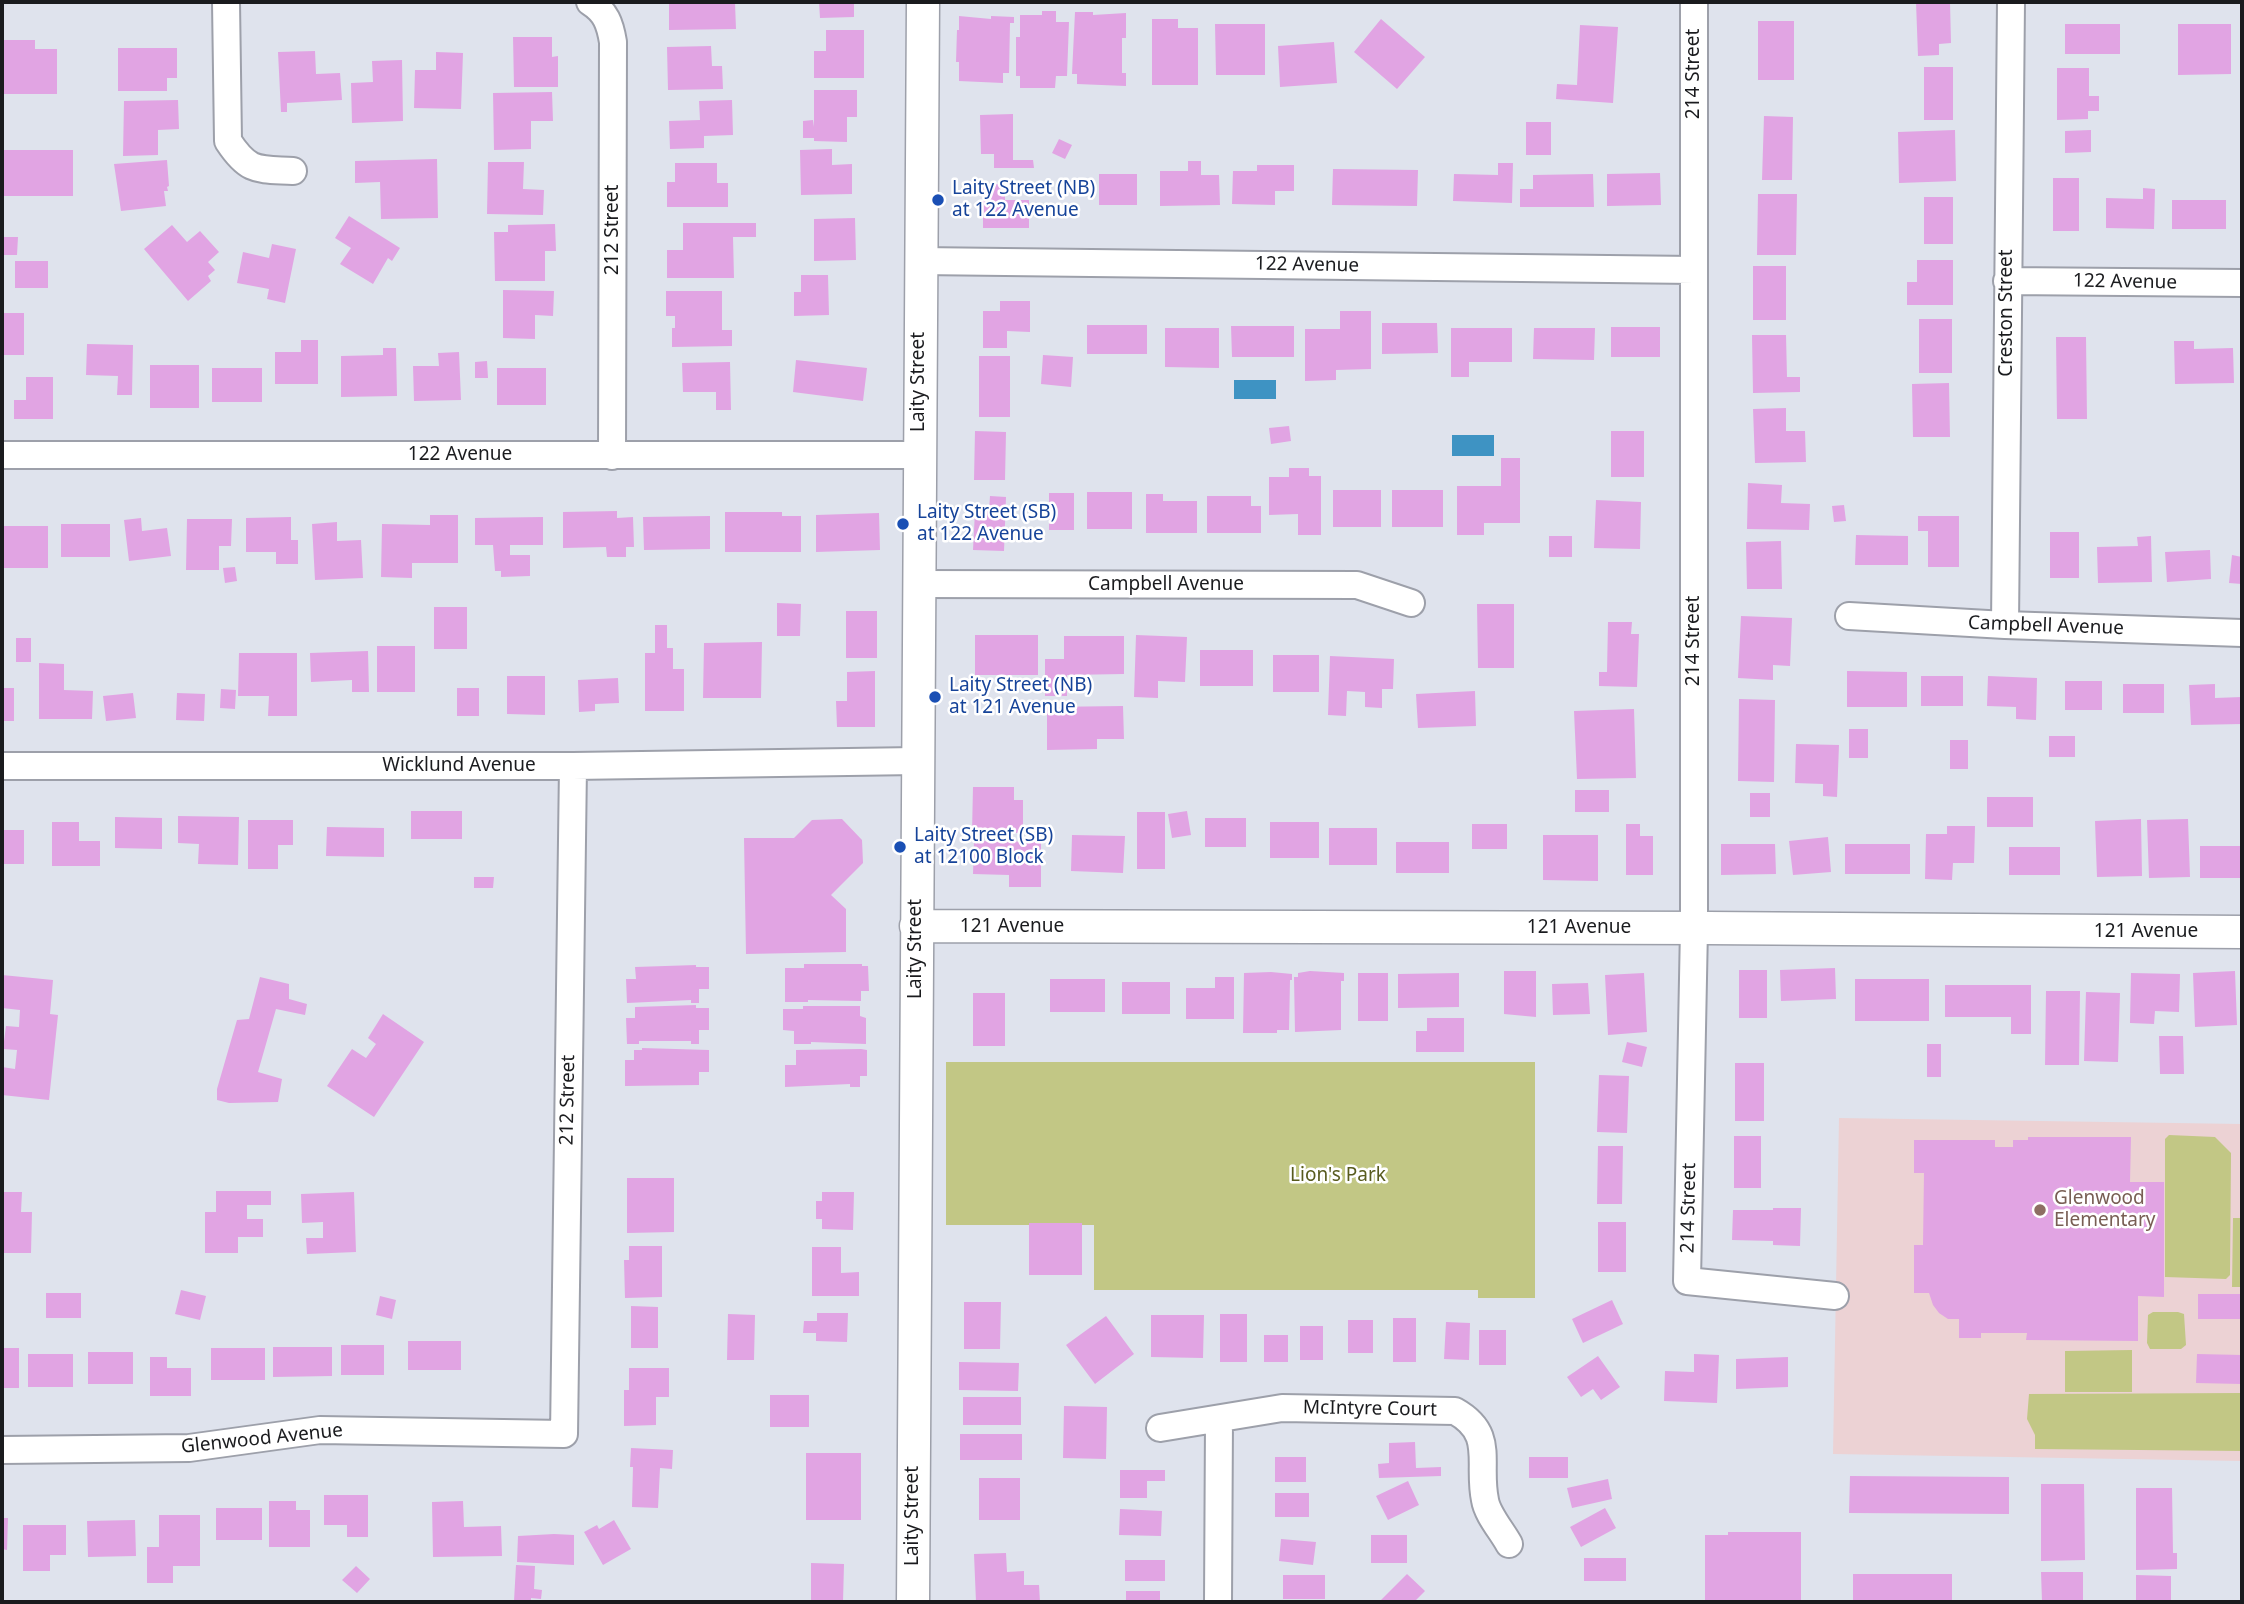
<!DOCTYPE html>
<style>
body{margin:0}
#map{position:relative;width:2244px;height:1604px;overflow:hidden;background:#dfe3ed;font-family:"Noto Sans",sans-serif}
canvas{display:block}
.frame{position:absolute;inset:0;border:4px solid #1a1b1e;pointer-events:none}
</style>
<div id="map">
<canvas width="2244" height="1604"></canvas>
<div class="frame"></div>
</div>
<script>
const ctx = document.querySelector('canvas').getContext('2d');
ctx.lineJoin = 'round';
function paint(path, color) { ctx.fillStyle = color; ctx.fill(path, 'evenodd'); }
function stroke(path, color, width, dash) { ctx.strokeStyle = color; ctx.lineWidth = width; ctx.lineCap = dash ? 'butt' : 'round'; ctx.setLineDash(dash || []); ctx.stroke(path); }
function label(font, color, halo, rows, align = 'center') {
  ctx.font = font + ' "Noto Sans",sans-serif'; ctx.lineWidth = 5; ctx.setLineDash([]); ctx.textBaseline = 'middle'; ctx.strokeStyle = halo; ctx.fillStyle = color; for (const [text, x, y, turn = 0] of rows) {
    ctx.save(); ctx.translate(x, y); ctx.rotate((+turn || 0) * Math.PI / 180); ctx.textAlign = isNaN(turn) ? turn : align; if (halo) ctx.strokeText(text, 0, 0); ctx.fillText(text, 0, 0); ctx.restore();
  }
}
paint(new Path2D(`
 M1839,1118L2242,1124V1461L1833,1454Z`), '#ecd2d4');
paint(new Path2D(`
 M946,1062H1535V1298H1478V1290H1094V1225H946Z
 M2169,1135L2215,1137L2231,1153L2230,1275L2226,1279L2165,1277V1139Z
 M2233,1218H2242V1287H2232Z
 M2153,1312H2178L2184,1314L2186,1345L2181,1349H2150L2147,1343L2148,1315Z
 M2132,1350V1392H2065V1351Z
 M2242,1393V1451L2035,1449V1435L2027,1419L2029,1394Z`), '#c2c785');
paint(new Path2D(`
 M1234,380H1276V399H1234Z
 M1452,435H1494V456H1452Z`), '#3e93c3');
paint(new Path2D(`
 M669,2L735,3L736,29L669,30Z
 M819,2H854V17L820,18Z
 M1916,2H1950L1951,43L1939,44V55L1918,56Z
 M1042,11H1056V22H1069L1067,76H1056L1055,88H1020V76H1016V37H1020V15H1042Z
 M1075,12H1093V15L1126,13V38H1122V73H1126V86L1077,84V74H1072Z
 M959,16L991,19V16L1014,17V23H1010L1009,73H1003V83L959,81V62H956L957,30H959Z
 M1152,19H1178V28H1198V85H1152Z
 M1381,19L1425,57L1397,89L1354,52Z
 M1758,21H1794V80H1758Z
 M1215,24H1265V75H1216Z
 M2065,24H2120V54H2065Z
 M2178,24H2231V74L2178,75Z
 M1580,25L1618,27L1613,103L1556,99L1557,84L1577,85Z
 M826,30H864V78H814V51H826Z
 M513,37H552V57L558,56V87H514Z
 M2,40H35V49H57V94H2Z
 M1334,42L1337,83L1280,87L1278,46Z
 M711,46L712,66H722L723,89L668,90L667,47Z
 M118,48H177V78H167V91H118Z
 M315,51L316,74L340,73L342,100L287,103V112H281L278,52Z
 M436,52L463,53L461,109L414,108L415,70H436Z
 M402,60L403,121L352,123L351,83L373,82L372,61Z
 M1924,67H1953V120H1924Z
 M2057,68H2089V96H2099V111H2088V119L2057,120Z
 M814,90H857V117H847V142L814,141V138H803V121L813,120L814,127Z
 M552,92L553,121H531V149L494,150L493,93Z
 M178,100L179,129L158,130V155L123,156L124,101Z
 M732,100L733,135L704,136V148L670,149L669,121L700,120L699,101Z
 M1013,114V160H1033L1034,168H994V154H981L980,115Z
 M1764,116L1793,117L1792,180H1762Z
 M1526,122H1551V155H1526Z
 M1955,130L1956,181L1899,183L1898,132Z
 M2091,130V152L2065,153V131Z
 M1059,139L1072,145L1065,159L1052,153Z
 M832,149V165L852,164V194L801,195L800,150Z
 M2,150H73V196H2Z
 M437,159L438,218L381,219L380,182L355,183V161Z
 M167,160L169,186L167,187L168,191H164L166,206L121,211L114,164Z
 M1188,161H1201V175H1219L1220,205L1160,206V171H1188Z
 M488,162H524L523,189L544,190L543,215L487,214Z
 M675,163H717V183H728V207H667V182H675Z
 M1498,163H1513L1512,203L1453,201L1454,174L1498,175Z
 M1257,165H1294V191H1275V205L1232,204L1233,171H1257Z
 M1333,169L1418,170L1417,206L1332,205Z
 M1660,173L1661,205L1607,206V174Z
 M1099,174H1137V205H1099Z
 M1593,174L1594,207H1520V189H1533V175Z
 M2053,178H2079V231H2053Z
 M983,184H1005V200H1029V228H983Z
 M2143,188L2155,189L2154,229L2106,228V198L2143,199Z
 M1758,194H1797L1796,255H1757Z
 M1924,197H1953V244H1924Z
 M2172,200H2226V229H2172Z
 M349,216L400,248L392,261L388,258L373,284L340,264L351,248L335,238Z
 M855,218L856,260L814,261V219Z
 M683,223H756V237H733L734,278H667V250H683Z
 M555,224L556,251H545V281H495L494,232H508V225Z
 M172,225L187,242L200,231L219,252L208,262L215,270L208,276L211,281L188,301L144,249Z
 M2,237H18L17,255H2Z
 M272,244L296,249L285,303L267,299L269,289L237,283L243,252L269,258Z
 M1917,260H1953V305H1907V282H1917Z
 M15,261H48V288H15Z
 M1753,266H1786V320H1753Z
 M801,275H828L829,315L794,316V292H801Z
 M503,290L554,291L553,316L535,315V339L503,338Z
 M666,291H722V330H732V346L672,347V328H675V316H666Z
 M1000,301H1030V332L1007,331V348H983V311H1000Z
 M1340,311H1371V369L1336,370V380L1305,381V329H1340Z
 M2,313H24V355H2Z
 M1919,319H1952V373H1919Z
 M1382,323H1437L1438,353L1382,354Z
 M1087,325H1147V354H1087Z
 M1231,326H1294V357H1232Z
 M1611,327H1660V357H1611Z
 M1165,328H1219V368L1165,367Z
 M1451,328H1512V362H1469V377H1451Z
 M1534,328H1595L1594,360L1533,359Z
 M1752,335H1786L1787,377H1800V392L1753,393Z
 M2056,337H2086L2087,419H2057Z
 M301,340H318V384H275V352H301Z
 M2174,341H2194V349L2233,348L2234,383L2175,384Z
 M87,344L133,345L132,395H117L118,376L86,375Z
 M383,348H396L397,396L341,397V356L383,355Z
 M459,352L461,400L414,401L413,366H439L438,353Z
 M1043,355L1073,357L1071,387L1041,384Z
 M979,356H1010V417H979Z
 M796,360L867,368L863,401L793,392Z
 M487,361L488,378H475V362Z
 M730,362L731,410H716V392H683L682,363Z
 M150,365H199V408H150Z
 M212,368H262V402H212Z
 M497,368H546V405H497Z
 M26,377H53V419H14V400H26Z
 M1949,383L1950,437H1913L1912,384Z
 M1786,408V431H1805L1806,462L1755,463L1753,409Z
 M1289,426L1291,441L1271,444L1269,428Z
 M975,431L1006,432L1005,480H974Z
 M1611,431H1644V477H1611Z
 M1501,458H1520V523H1484V535H1457V486H1501Z
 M1289,468H1309V476H1321V535H1298V514L1269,515V477H1289Z
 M1748,483L1782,485L1781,503L1810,504L1809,530L1747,529Z
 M1333,490H1381V527H1333Z
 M1392,490H1443V527H1392Z
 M1087,492H1132V529H1087Z
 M1049,493H1074V530H1049Z
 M1146,494H1163V501H1197V533H1146Z
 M990,496L1006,497L1004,551L973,550L975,511H989Z
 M1207,496H1251V506H1261V533H1207Z
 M1596,500L1641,502L1640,549L1594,548Z
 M1844,505L1846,521L1834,522L1832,506Z
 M617,511V518L633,517L634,547H626V557H607L606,547L563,548V512Z
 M725,512H782V516H801V552H725Z
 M879,513L880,550L816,552V515Z
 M430,515H458V563H412V578L381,577L382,524L430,525Z
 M710,516V549L644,550L643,517Z
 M1918,516H1959V567H1928V531H1918Z
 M291,517V540H298V564H276V552H246V518Z
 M543,517V545H510V555H530V576L501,577V571H495L493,545H475V518Z
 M141,518L142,531L167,528L171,556L129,561L124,520Z
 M187,519H232L231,546H219V570H186Z
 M337,522V541L361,540L363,578L315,580L312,524Z
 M61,524H110V557H61Z
 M2,526H48V568H2Z
 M2050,532H2079V578H2050Z
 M1856,535L1908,536V565H1855Z
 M1549,536H1572V557H1549Z
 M2151,536L2152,582L2098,583L2097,547L2138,546L2137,537Z
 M1781,541L1782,589H1747L1746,542Z
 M2210,550L2211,579L2167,582L2165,552Z
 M2232,555L2242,557V584L2229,583Z
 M235,567L237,581L225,583L223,568Z
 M777,603L801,604L800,636H777Z
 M1477,604H1514V668H1478Z
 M434,607H467V649H434Z
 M846,611H877V658H846Z
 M1741,616L1792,618L1790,666L1773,665V680L1738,678Z
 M1608,622H1632L1631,634H1639L1637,687L1599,686V672H1607Z
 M655,625H667V648H673V669H684V711H645V653H655Z
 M975,635H1038V675H975Z
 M1136,635L1187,637L1185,682L1158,681V698L1134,697Z
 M1064,636H1124V674L1067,675V696H1045V659H1064Z
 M16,638H31V662H16Z
 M762,642L761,698H703L704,643Z
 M377,646H415V692H377Z
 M1200,650H1253V686H1200Z
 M368,651L369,692H352V680L311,682L310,653Z
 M239,653H297V716H268L269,696H238Z
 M1273,655H1319V692H1273Z
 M1330,656L1394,659L1393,689H1382V708L1365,707V692L1347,691L1346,716L1328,715Z
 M39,663L64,664V690L93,691L92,719H39Z
 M875,671V727H837L836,701H847V672Z
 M1847,671L1907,672V707H1847Z
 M507,676H545V715L507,714Z
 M1921,676H1963V706H1921Z
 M1988,676L2037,678L2036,720L2016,719V707L1987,706Z
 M618,678L619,703L595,704V711L579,712L578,680Z
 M2065,681H2102V710H2065Z
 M2123,684H2164V713H2123Z
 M2215,684V698L2242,697V724L2191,725L2189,685Z
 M2,688H14V721H2Z
 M457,688H479V716H457Z
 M221,689L236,690L235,709L220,708Z
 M1475,691L1476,726L1418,728L1416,694Z
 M133,693L136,718L106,721L103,696Z
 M177,693L205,694L204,721L176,720Z
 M1739,699L1775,700L1774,782L1738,781Z
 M1123,706L1124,739H1097V749L1047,750V707Z
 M1634,709L1636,778L1577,779L1574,711Z
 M1849,729H1868V758H1849Z
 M2049,736H2075V757H2049Z
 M1950,740H1968V769H1950Z
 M1796,744L1839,745L1837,797L1823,796V784L1795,783Z
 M973,787H1014V800H1023V833H972Z
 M1575,790H1609V812H1575Z
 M1750,793H1770V817H1750Z
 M1987,797H2033V827H1987Z
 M411,811H462V839H411Z
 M1187,811L1191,835L1172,838L1168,814Z
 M1137,812H1165V869H1137Z
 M178,816L239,817L238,865L198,864L199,844L178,843Z
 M115,817L162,818V849L115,848Z
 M1205,818H1246V847H1205Z
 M842,819L862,840L863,863L831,895L846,909V952L746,954L744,838H794L812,820Z
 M2141,819L2142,876L2097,877L2095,821Z
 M2188,819L2190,877L2149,878L2147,820Z
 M248,820H293V845H278V869H248Z
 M52,822H79V841H100V866H52Z
 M1270,822H1319V858H1270Z
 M1472,824H1507V849H1472Z
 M1626,824H1640V836H1653V875H1626Z
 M1947,826H1975L1974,863H1953L1952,880L1925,879L1926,834H1947Z
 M327,827L384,828V857L326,856Z
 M1329,828H1377V865H1329Z
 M2,830H24V864H2Z
 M1072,835L1125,836L1123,873L1071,871Z
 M1543,835H1598V881L1543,880Z
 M1828,837L1831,872L1793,875L1789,841Z
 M974,841L1041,842V887H1009V875L973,874Z
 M1396,842H1449V873H1396Z
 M1721,844H1775L1776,874L1721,875Z
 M1845,844H1910V874H1845Z
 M2200,846H2242V878H2200Z
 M2009,847H2060V875H2009Z
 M474,877H494L493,888H474Z
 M804,964H862V966H868L869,991H861V1001L808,1000V1002H785V968H804Z
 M696,965V967H709V989H699V1003H691V1000L627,1003L626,979H636L635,967Z
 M1835,968L1836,999L1781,1001L1780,970Z
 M1739,970H1767V1018H1739Z
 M1310,971L1344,973V981H1341V1030L1295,1032L1294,977H1298V973Z
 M1504,971H1536V1017L1504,1014Z
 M2235,971L2237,1025L2195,1027L2193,973Z
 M1271,972L1292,974V980H1290L1289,1030H1277V1033H1243L1244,973Z
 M1358,973H1388V1021H1358Z
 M1459,973V1007L1398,1008V974Z
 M1644,973L1647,1032L1608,1035L1605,975Z
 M2131,973L2180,974L2179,1012L2155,1011L2154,1024L2130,1023Z
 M2,975L53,980L50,1014L58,1015L49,1100L2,1095V1067L15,1069L17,1050L3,1049L6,1026L19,1027L20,1010L2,1008Z
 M260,977L289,984V999L307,1004L305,1015L276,1009L258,1072L282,1079L278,1102L229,1103L217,1100V1089L237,1020L249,1019Z
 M1215,977H1234V1019H1186V988H1215Z
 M1050,979H1105V1012H1050Z
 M1855,979H1929V1021H1855Z
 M1122,982H1170V1014H1122Z
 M1588,983L1590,1014L1553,1015L1552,984Z
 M1945,985H2031V1034H2011V1017H1945Z
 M2046,991H2080L2079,1065H2045Z
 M2086,992L2120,993L2118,1062L2084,1061Z
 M973,993H1005V1046H973Z
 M696,1005V1008H709V1030H699V1044H691V1041H639V1044H627L626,1018H635V1007Z
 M803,1006H860V1016L866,1018V1044L811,1042V1044H794V1031L783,1030V1009H803Z
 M383,1014L424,1042L374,1117L327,1086L352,1049L366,1058L376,1044L368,1038Z
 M1427,1018H1464V1052H1416V1031H1427Z
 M2159,1036H2183L2184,1074H2160Z
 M1627,1042L1647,1047L1642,1067L1622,1062Z
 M1927,1044H1941V1077H1927Z
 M642,1048L709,1050V1072H699V1085L625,1086V1060H634V1050H642Z
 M861,1049L867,1050V1076H860V1087H850V1084L785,1087V1065H796V1050Z
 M1735,1063H1764V1121H1735Z
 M1599,1075L1629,1076L1627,1133L1597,1132Z
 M1734,1136H1761V1188H1734Z
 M2028,1137H2131L2130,1182H2164V1297L2138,1296V1341L2026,1340L2027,1333H1981V1338H1959V1319H1948L1939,1313L1933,1305L1929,1293H1914V1245H1923L1924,1173H1914V1140H1995V1147H2013V1140H2028Z
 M1598,1146H1623L1622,1204H1597Z
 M627,1178H674V1232L627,1233Z
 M216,1191H271V1205H247V1219H263V1237H238V1253H205V1212H216Z
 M2,1192H22L21,1212H32L31,1253H2Z
 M354,1192L356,1252L307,1254L306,1238H323V1222L302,1223L301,1194Z
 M822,1192H854L853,1230L822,1229V1219H816V1201H822Z
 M1773,1208H1801L1800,1246L1773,1245V1241L1732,1240L1733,1210H1773Z
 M1598,1222H1626V1272H1598Z
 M1029,1223H1082V1275H1029Z
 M629,1246H662V1297L625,1298L624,1260H629Z
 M812,1247H841V1273L859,1272V1296H812Z
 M181,1290L206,1296L200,1320L175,1314Z
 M46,1293H81V1318H46Z
 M2198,1294H2240V1319H2198Z
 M380,1296L396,1300L392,1319L376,1315Z
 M1612,1300L1623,1324L1583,1343L1572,1319Z
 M964,1302H1001L1000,1349H964Z
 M631,1306L658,1307V1348H631Z
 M817,1313H848L847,1342L816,1341V1333H803L804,1321H817Z
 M728,1314L755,1315L754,1360H727Z
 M1220,1314H1247V1362H1220Z
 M1151,1315H1204L1203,1358L1151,1357Z
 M1106,1316L1134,1354L1095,1384L1066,1345Z
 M1393,1318H1416V1362H1393Z
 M1348,1320H1373V1353H1348Z
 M1446,1322L1470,1323L1469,1360L1444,1359Z
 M1300,1326H1323V1360H1300Z
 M1479,1330H1506V1365H1479Z
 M1264,1335H1288V1362H1264Z
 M408,1341H461V1370H408Z
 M341,1345H384V1375H341Z
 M273,1347H332V1376L273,1377Z
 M2,1348H19V1388H2Z
 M211,1348H265V1380H211Z
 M88,1352H133V1384H88Z
 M28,1354H73V1387H28Z
 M1694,1354L1719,1355L1717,1403L1664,1401L1665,1371L1694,1372Z
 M2197,1354L2242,1355V1384L2196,1383Z
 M1598,1356L1620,1387L1601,1400L1593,1389L1581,1397L1567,1377Z
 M150,1357H167V1368H191V1396H150Z
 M1788,1357V1387L1736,1389V1359Z
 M959,1362L1019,1363L1018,1391L959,1390Z
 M629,1368H669V1397H656V1425L624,1426V1390H629Z
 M770,1395H809V1427H770Z
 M963,1397H1021V1425H963Z
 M1064,1406L1107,1407L1106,1459L1063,1458Z
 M960,1434H1022V1460H960Z
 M1415,1442L1416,1468L1441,1467V1476L1379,1478L1378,1464L1389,1463V1443Z
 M631,1448L673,1450L672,1469L660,1468L658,1508L632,1507L633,1467H630Z
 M806,1453H861V1520H806Z
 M1275,1457H1306V1482H1275Z
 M1529,1457H1568V1478H1529Z
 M1120,1470H1165V1481H1147V1498H1120Z
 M1850,1476L2009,1477V1514L1849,1513Z
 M979,1478H1020V1520H979Z
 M1608,1479L1612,1499L1572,1508L1567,1488Z
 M1408,1481L1419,1505L1388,1520L1376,1496Z
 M2041,1484H2084L2085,1560L2041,1561Z
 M2136,1488H2172L2173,1553H2177V1569L2136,1570Z
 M1275,1493H1309V1517H1275Z
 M324,1495H368V1537H347V1525H324Z
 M269,1501H296V1510H310V1547H269Z
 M463,1501L464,1527L501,1526L502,1556L433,1557L432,1502Z
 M216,1508H262V1540H216Z
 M1605,1508L1616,1528L1581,1547L1570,1527Z
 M1120,1509L1162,1511L1161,1536L1119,1535Z
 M159,1515H200V1566H173V1583H147V1547H159Z
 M2,1518H8L7,1550L2,1549Z
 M135,1520L136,1556L88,1557L87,1521Z
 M614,1520L631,1549L603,1565L584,1532L597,1525L599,1529Z
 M23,1525H66V1555H50V1571H23Z
 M1728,1532H1801V1602H1705V1535H1728Z
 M554,1534L574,1535V1565L517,1562L518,1536Z
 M1371,1535H1407V1563H1371Z
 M1281,1539L1316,1542L1313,1565L1279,1561Z
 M1006,1553L1007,1572L1024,1571V1585H1039L1040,1602H976L974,1554Z
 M1584,1558H1626V1581H1584Z
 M1125,1560H1165V1581H1125Z
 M811,1563L844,1564L843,1602H811Z
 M516,1565L535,1566L534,1589L542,1590L541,1599L531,1598V1602L514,1601Z
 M356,1566L370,1579L357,1593L342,1580Z
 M2041,1572H2083V1602H2042Z
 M1407,1574L1425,1591L1414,1602H1379Z
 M1853,1574H1952V1602H1853Z
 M1283,1575H1325V1599H1283Z
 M2136,1575L2171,1576V1602H2136Z
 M1126,1591H1160V1602H1126Z`), '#e1a4e3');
const minor = new Path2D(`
 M226,2L228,141C249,173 258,169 293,171
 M590,2C606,12 610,24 613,42L612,456
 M1694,2V928L1687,1281L1835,1296
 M919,261L1694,270
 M2007,281L2242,283
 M2,455H918
 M918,584L1357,585L1411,603
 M1849,616L2005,625L2242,633
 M2005,625L2011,2
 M2,766H573L917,761
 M1160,1428L1282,1408L1455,1411C1496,1434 1477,1462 1485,1500C1487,1514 1502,1531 1509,1544
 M2,1450L189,1448L320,1430L564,1434L573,766
 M1218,1602L1219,1420`);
const tertiary = new Path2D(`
 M916,926L1708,928L2242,932
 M913,1602L923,2`);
stroke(minor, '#9da0aa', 30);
stroke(tertiary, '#9da0aa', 35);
stroke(minor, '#fff', 26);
stroke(tertiary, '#fff', 32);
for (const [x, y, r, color] of [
 [938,200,7,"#1a4fb4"],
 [903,524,7,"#1a4fb4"],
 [935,697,7,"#1a4fb4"],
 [900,847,7,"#1a4fb4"],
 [2040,1210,7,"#8d6e63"]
]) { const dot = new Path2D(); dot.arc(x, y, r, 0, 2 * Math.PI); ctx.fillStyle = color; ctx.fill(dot); stroke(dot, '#fff', 2.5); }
label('19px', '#1a1b1e', '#fff', [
 ["214 Street",1694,74,-90],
 ["212 Street",613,230,-90],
 ["122 Avenue",1307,265,1],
 ["122 Avenue",2125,282,1],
 ["Creston Street",2007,313,-90],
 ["Laity Street",919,382,-90],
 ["122 Avenue",460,455],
 ["Campbell Avenue",1166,585],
 ["Campbell Avenue",2046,626,2],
 ["214 Street",1694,641,-90],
 ["Wicklund Avenue",459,766],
 ["121 Avenue",1012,927],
 ["121 Avenue",1579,928],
 ["121 Avenue",2146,932],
 ["Laity Street",916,949,-90],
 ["212 Street",568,1100,-89],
 ["214 Street",1689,1208,-89],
 ["McIntyre Court",1370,1409,1],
 ["Glenwood Avenue",262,1439,-6],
 ["Laity Street",913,1516,-90]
]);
label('19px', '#164399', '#fff', [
 ["Laity Street (NB)",952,189],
 ["at 122 Avenue",952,211],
 ["Laity Street (SB)",917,513],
 ["at 122 Avenue",917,535],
 ["Laity Street (NB)",949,686],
 ["at 121 Avenue",949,708],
 ["Laity Street (SB)",914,836],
 ["at 12100 Block",914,858]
], 'left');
label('19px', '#585b1e', '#fff', [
 ["Lion's Park",1338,1176]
]);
label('19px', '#785e54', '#fff', [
 ["Glenwood",2054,1199],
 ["Elementary",2054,1221]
], 'left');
</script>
